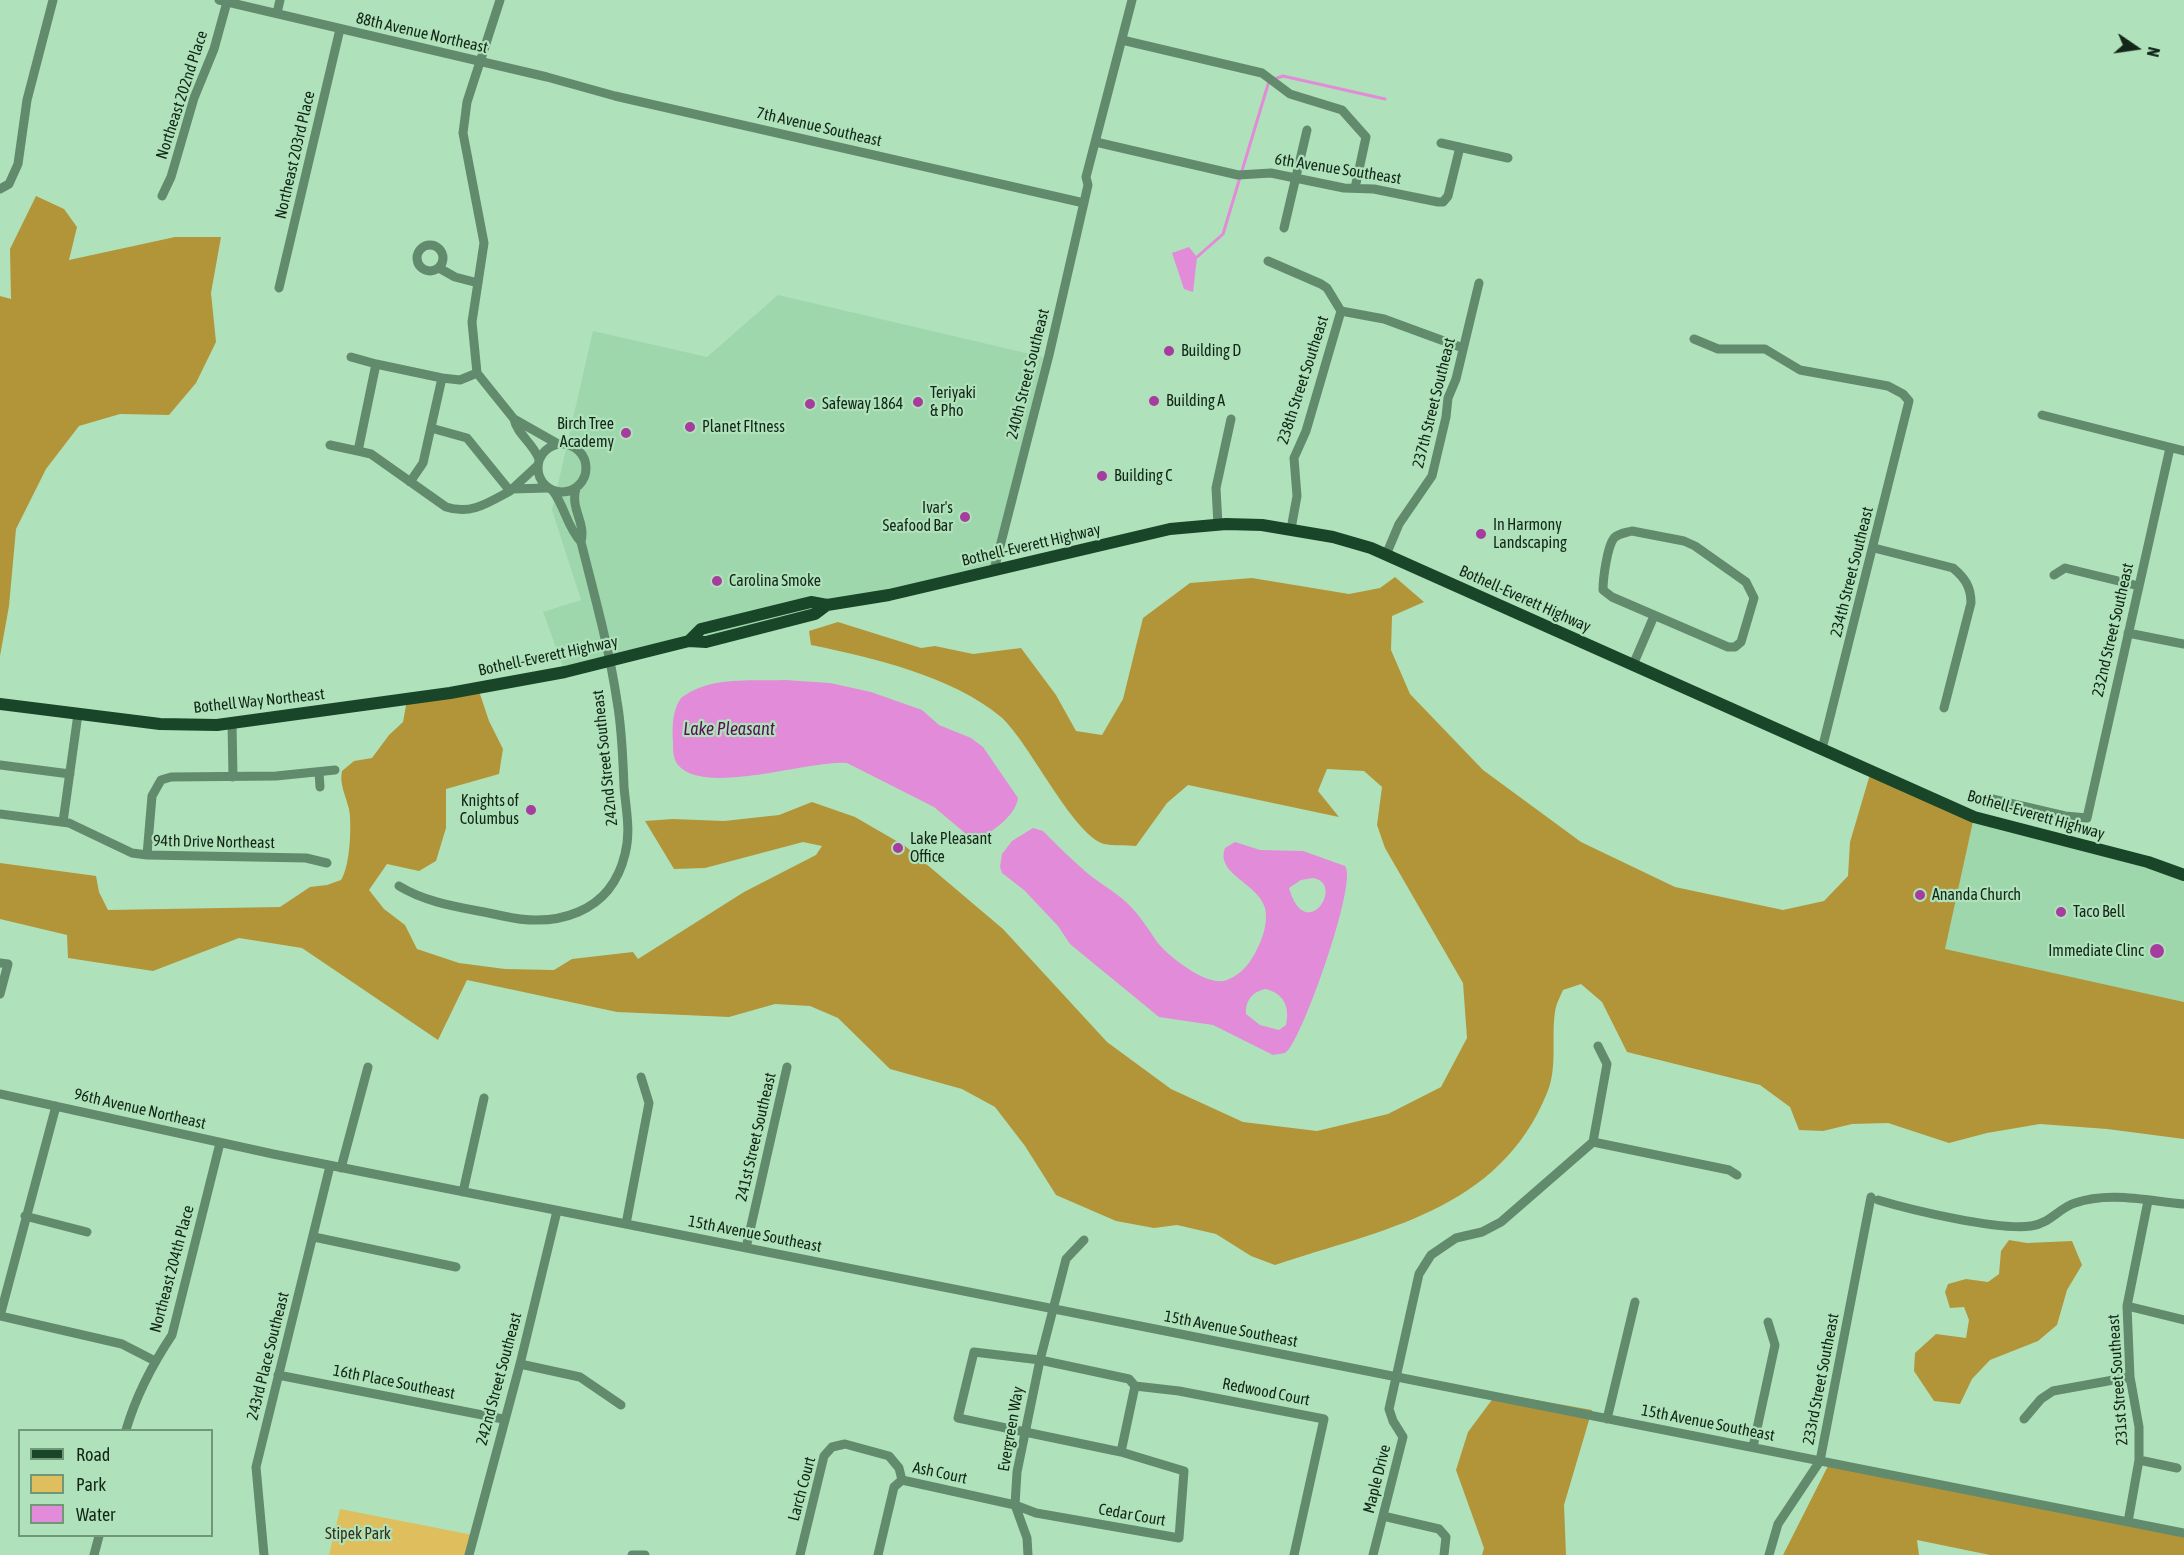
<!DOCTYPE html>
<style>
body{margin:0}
#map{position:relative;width:2184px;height:1555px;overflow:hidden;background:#afe2ba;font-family:"Asap Condensed",sans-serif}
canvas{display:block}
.legend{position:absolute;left:18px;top:1429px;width:195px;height:108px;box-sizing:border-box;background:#afe2ba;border:2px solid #719779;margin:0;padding:8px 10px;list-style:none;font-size:18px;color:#132618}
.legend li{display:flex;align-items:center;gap:12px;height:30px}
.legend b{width:30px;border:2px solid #719779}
.north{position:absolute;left:2106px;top:18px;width:60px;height:60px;-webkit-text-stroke:4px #afe2ba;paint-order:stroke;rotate:103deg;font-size:16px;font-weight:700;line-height:24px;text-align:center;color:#132618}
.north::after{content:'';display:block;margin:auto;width:21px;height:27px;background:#132618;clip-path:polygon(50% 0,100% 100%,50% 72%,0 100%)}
</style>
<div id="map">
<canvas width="2184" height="1555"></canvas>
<ul class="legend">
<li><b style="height:8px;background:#194628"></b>Road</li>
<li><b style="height:16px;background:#debe5d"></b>Park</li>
<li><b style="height:16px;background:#e28bd8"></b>Water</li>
</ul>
<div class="north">N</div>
</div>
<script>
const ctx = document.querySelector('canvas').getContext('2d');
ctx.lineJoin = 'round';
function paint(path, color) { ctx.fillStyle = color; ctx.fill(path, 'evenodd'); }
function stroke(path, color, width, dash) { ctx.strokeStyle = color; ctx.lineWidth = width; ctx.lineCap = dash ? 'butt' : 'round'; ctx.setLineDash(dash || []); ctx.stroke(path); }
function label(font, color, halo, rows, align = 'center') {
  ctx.font = font + ' "Asap Condensed",sans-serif'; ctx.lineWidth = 4.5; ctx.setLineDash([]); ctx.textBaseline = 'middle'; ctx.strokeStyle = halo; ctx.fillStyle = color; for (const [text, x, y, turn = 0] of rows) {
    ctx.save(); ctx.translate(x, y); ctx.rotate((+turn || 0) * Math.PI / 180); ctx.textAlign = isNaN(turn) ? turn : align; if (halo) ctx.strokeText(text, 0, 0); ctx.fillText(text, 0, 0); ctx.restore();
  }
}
paint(new Path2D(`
 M778,295L1043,357L994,570L565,672L543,612L581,600L552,510L593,331L707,357Z
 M1974,817L2184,875V1002L1944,950Z`), '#9ed7ab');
paint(new Path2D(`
 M340,1509L473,1535L468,1555H329Z`), '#debe5d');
paint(new Path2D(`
 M36,196L64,209L77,227L69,260L175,237H221L211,293L216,342L196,383L169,415L120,414L79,426L46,469L16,529L9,606L0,656V296L11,299L10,249Z
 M1395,577L1424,602L1392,616L1391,650L1410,694L1483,770L1581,842L1675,887L1783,910L1824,901L1848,876L1850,842L1871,771L1974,817L1945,949L2184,1002V1139L2107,1129L2040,1124L1987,1133L1949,1143L1888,1123L1852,1124L1823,1131L1799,1130L1790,1107L1760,1085L1627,1052L1602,1002L1581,984L1563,990C1560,997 1556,1004 1555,1012C1551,1038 1558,1068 1547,1093C1499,1211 1383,1229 1275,1265L1251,1256L1216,1234L1177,1225L1154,1228L1116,1221L1056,1195L1025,1146L995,1107L962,1089L890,1069L838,1018L810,1006L775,1004L729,1017L617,1012L467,980L438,1040L302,948L239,938L153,971L68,958L67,935L0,919V863L96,876L99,892L108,910L280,907L310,887L327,885L341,880C350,867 352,825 349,809C346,796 339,784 342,771L354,761L372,758L389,735L403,722L407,700L478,688L489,721L503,749L499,774L446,789V828L436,861L419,871L387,864L369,890L384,909L405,925L417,949L459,963L505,969L554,970L572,959L633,952L638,959L744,892L816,855L822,846L803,842L705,868L674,869L645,821L673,819L724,821L779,815L812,802L855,817L905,846L1003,929L1107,1042L1171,1089L1243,1122L1317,1131L1388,1114L1441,1087L1467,1038L1463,983L1385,848L1377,825L1382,787L1364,771L1327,769L1318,791L1339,817L1188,785L1167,803L1136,846C1126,845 1113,846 1104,844C1072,834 1030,743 1001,717C954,677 871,657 811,645L809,631L838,622L921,648L935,646L973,654L1021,648L1056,695L1076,731L1102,735L1123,699L1143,618L1190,583L1252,578L1349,594L1380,588Z
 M2009,1240L2027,1243L2072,1241L2082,1265L2067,1290L2057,1325L2038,1341L1990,1360L1972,1379L1960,1404L1934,1401L1914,1371L1915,1353L1936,1334L1966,1338L1969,1320L1964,1307L1950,1308L1945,1292L1948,1284L1966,1279L1988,1282L1999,1274L2001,1251Z
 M1497,1393L1592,1410L1564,1505L1566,1555H1482L1484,1548L1456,1470L1468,1432Z
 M1829,1464L2184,1533V1555H1990L1917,1540L1919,1555H1783Z`), '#b29539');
paint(new Path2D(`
 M1189,247L1197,257L1193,292L1184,289L1172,253Z
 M785,680L830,683L871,692L922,710L939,725L971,738L983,747L1018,798C1016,816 988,837 972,839L934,807L847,763C812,759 704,797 678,765C673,759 673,750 673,743C672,727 672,711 681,698C709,676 750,681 785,680Z
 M1033,828L1043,831C1057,845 1071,859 1086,872C1099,883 1114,891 1126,902C1139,914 1147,927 1157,942C1168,956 1208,988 1227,980C1237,976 1245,969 1251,960C1260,946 1269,925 1265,908C1258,883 1215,874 1225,848L1235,842L1260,850L1303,851L1345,866C1358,881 1305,1030 1289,1049L1285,1053L1273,1055L1213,1025L1159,1017L1070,944L1058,926L1024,890L1002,873L1000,867L1002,854L1012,841ZM1313,878C1346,883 1306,946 1289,888L1301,880ZM1265,989C1284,993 1290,1007 1286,1025L1279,1030L1260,1025L1246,1014C1245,1001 1252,992 1265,989Z`), '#e28bd8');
stroke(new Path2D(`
 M1197,257L1223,234L1269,81L1283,76L1385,99`), '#e28bd8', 3);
stroke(new Path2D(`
 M219,0L547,77L615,96L1084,203
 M277,13L280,0
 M1122,40L1262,73L1290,94L1342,110L1366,137L1355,188
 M1100,143L1238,175L1271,173L1344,188L1374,189L1438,202H1443L1448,196L1460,147
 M1441,143L1508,158
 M0,189L9,184L18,164L27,100L53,0
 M162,196L171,177L194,98L214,49L227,2
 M1284,228L1307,130
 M417 258a13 13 0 1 1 26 0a13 13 0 1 1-26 0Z
 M1268,261L1321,284L1327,288L1341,311L1384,319L1463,348
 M439,268L455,277L478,283
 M279,288L340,29
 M1694,339L1718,349H1765L1800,370L1888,386L1903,394L1909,401L1822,749
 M351,357L376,364
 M477,373L472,322L484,243L463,133L467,102L500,0
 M477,373L514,419C517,434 533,443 539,459
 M2042,415L2184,451
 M514,419L558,444
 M431,428L467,438L510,491C488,503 471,515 446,507L371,454L358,451L376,364L442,378L460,380L477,373
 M538 468a24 24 0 1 1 48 0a24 24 0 1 1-48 0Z
 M330,445L358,451
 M410,482L423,463L442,378
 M512,489L547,488
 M510,491L537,466
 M553,491C565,507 567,527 581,542
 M1218,525L1216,488L1231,419
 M1291,529L1297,496L1294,458L1306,431L1341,311
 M1632,531L1684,541L1695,546L1746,582L1754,598L1741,642L1735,647H1728L1612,597L1603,590C1603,579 1607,547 1614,538C1619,533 1625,533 1632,531Z
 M1874,548L1953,568C1965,578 1971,587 1971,603L1944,708
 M1386,555L1399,524L1432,476L1446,417L1448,398L1456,379L1479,283
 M994,570L1049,355L1088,185L1086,177L1132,0
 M2054,575L2065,568L2139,586
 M2128,633L2184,644
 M1633,665L1654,616
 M232,723L233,777
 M0,765L70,774
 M319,772L320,787
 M1988,798L2065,816L2087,818L2170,448
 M0,814L69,823L132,853L147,855L306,858L327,863
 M63,822L78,714
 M147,855L152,796L161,780L171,777L276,776L335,770
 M399,886C430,905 468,908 503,916C555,928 611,914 625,854C631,831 626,810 624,787C623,759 622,729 617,701C609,647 594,594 581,542C586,521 570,510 576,488
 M0,963L8,964L0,994
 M0,1094L273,1154L2184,1533
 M1593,1142L1729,1170L1737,1175
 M1593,1142L1607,1064L1598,1046
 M341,1168L368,1067
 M463,1192L484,1098
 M1878,1200C1911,1210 2000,1231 2031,1226C2049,1224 2059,1208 2075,1203C2109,1191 2149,1201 2184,1204
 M25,1216L87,1232
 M626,1224L649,1103L641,1077
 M314,1237L456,1267
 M746,1248L787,1067
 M2127,1306L2184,1320
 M0,1316L56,1106
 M0,1316L122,1344L155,1361
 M520,1364L580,1377L621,1405
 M278,1375L503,1419
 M1135,1386L1179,1391L1324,1419L1294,1555
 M1607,1419L1635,1302
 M2024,1419L2041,1399L2053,1391L2130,1377
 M126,1430C136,1396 152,1365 172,1335L220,1143
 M1753,1447L1775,1345L1768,1322
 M1121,1452L1135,1386
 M2139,1460L2177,1468
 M902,1480L1015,1505L1036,1513L1179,1538L1184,1471L1121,1452L958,1418L974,1352L1040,1360L1129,1379L1135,1386
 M1383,1516L1439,1529L1446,1537L1444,1555
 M2128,1522L2139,1460V1427L2130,1377L2127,1306L2148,1201
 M94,1555L99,1536
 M264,1555L256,1467L330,1166
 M469,1555L520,1364L557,1211
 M632,1555H645
 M800,1555L824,1456L832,1447L845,1444L889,1456L899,1468L902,1480
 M878,1555L894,1487L902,1480
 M1028,1555L1027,1538L1015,1505L1017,1472L1040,1360L1066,1259L1084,1240
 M1373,1555L1403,1437L1393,1421L1389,1409L1419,1274L1431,1255L1456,1238L1482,1232L1501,1222L1593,1142
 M1769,1555L1778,1524L1820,1461L1871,1197`), '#628a6c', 9);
stroke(new Path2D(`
 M689,641L701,629L811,602L827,605L889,595L1170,529L1226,524L1262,525L1333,537L1371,548L1974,817L2148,862L2184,875
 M0,704L160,724L217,725L450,693L565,672L689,641L706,642L815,614L827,605`), '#194628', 12);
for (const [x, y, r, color] of [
 [1169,351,6,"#a63c9d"],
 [1154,401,6,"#a63c9d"],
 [918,402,6,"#a63c9d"],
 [810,404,6,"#a63c9d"],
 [690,427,6,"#a63c9d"],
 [626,433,6,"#a63c9d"],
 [1102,476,6,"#a63c9d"],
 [965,517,6,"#a63c9d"],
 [1481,534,6,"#a63c9d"],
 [717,581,6,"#a63c9d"],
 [531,810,6,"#a63c9d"],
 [898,848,6,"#a63c9d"],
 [1920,895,6,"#a63c9d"],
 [2061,912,6,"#a63c9d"],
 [2157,951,8,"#a63c9d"]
]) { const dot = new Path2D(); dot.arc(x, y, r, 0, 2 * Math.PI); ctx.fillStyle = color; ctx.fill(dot); stroke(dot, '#afe2ba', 2); }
label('16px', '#132618', '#afe2ba', [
 ["88th Avenue Northeast",422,33,13],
 ["Northeast 202nd Place",182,95,-72],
 ["7th Avenue Southeast",819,127,13],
 ["Northeast 203rd Place",295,155,-77],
 ["6th Avenue Southeast",1338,169,9],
 ["240th Street Southeast",1028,374,-76],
 ["238th Street Southeast",1303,380,-72],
 ["237th Street Southeast",1434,403,-76],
 ["Bothell-Everett Highway",1031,545,-13],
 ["234th Street Southeast",1852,572,-76],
 ["Bothell-Everett Highway",1525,599,24],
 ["232nd Street Southeast",2113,630,-77],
 ["Bothell-Everett Highway",548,656,-12],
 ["Bothell Way Northeast",259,701,-6],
 ["242nd Street Southeast",605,758,-96],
 ["Bothell-Everett Highway",2036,815,16],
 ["94th Drive Northeast",214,842,1],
 ["96th Avenue Northeast",140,1109,13],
 ["241st Street Southeast",756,1137,-77],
 ["15th Avenue Southeast",755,1234,11],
 ["Northeast 204th Place",172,1269,-75],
 ["15th Avenue Southeast",1231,1329,11],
 ["243rd Place Southeast",268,1356,-76],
 ["242nd Street Southeast",499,1379,-75],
 ["233rd Street Southeast",1821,1379,-79],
 ["231st Street Southeast",2118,1380,-94],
 ["16th Place Southeast",394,1382,11],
 ["Redwood Court",1266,1392,11],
 ["15th Avenue Southeast",1708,1423,11],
 ["Evergreen Way",1011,1429,-80],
 ["Ash Court",940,1473,12],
 ["Maple Drive",1377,1479,-76],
 ["Larch Court",802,1489,-75],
 ["Cedar Court",1132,1515,10]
]);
label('16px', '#132618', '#afe2ba', [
 ["Building D",1181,351],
 ["Teriyaki",930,393],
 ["& Pho",930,411],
 ["Building A",1166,401],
 ["Safeway 1864",822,404],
 ["Birch Tree",614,424,"right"],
 ["Academy",614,442,"right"],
 ["Planet FItness",702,427],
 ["Building C",1114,476],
 ["Ivar's",953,508,"right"],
 ["Seafood Bar",953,526,"right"],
 ["In Harmony",1493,525],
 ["Landscaping",1493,543],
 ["Carolina Smoke",729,581],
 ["Knights of",519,801,"right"],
 ["Columbus",519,819,"right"],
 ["Lake Pleasant",910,839],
 ["Office",910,857],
 ["Ananda Church",1932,895],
 ["Taco Bell",2073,912],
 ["Immediate Clinc",2144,951,"right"]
], 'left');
label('16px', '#362f1a', '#afe2ba', [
 ["Stipek Park",358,1534]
]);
label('italic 18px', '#5c0d57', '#afe2ba', [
 ["Lake Pleasant",729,729]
]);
</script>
